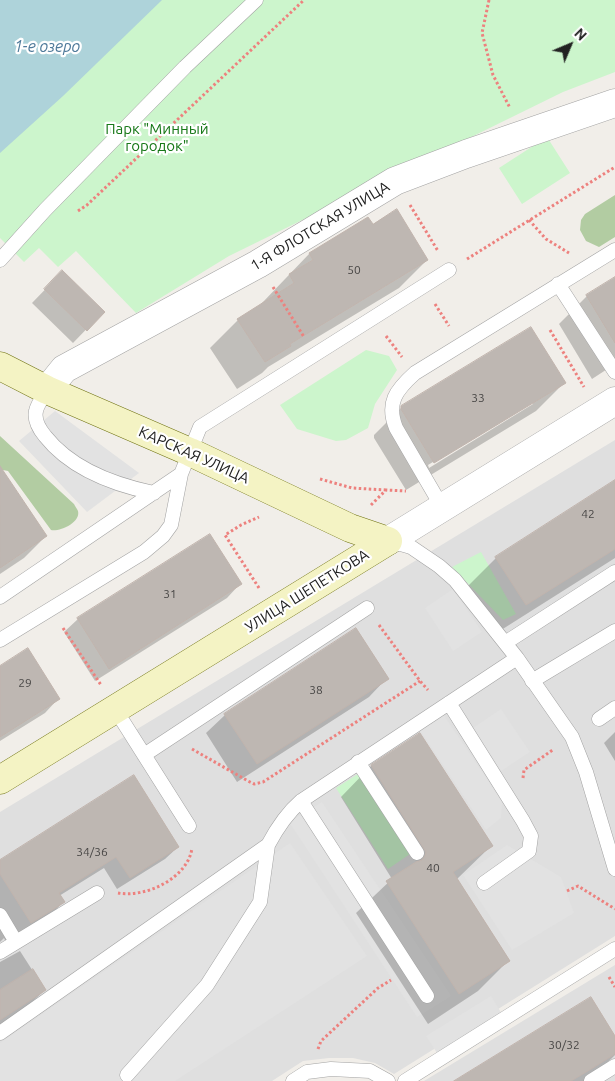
<!DOCTYPE html>
<meta charset="utf-8">
<style>
body{margin:0}
#map{position:relative;width:615px;height:1081px;overflow:hidden;background:#f1eee9;font-family:Ubuntu,sans-serif}
canvas{display:block}
.north{position:absolute;left:545px;top:20px;width:50px;height:50px;-webkit-text-stroke:4px #fff;paint-order:stroke;rotate:45deg;font-size:14px;font-weight:700;line-height:20px;text-align:center;color:#222}
.north::after{content:'';display:block;margin:auto;width:18px;height:22px;background:#222;clip-path:polygon(50% 0,100% 100%,50% 72%,0 100%)}
</style>
<div id="map">
<canvas width="615" height="1081"></canvas>
<div class="north">N</div>
</div>
<script>
const ctx = document.querySelector('canvas').getContext('2d');
ctx.lineJoin = 'round';
function paint(path, color) { ctx.fillStyle = color; ctx.fill(path, 'evenodd'); }
function stroke(path, color, width, dash) { ctx.strokeStyle = color; ctx.lineWidth = width; ctx.lineCap = dash ? 'butt' : 'round'; ctx.setLineDash(dash || []); ctx.stroke(path); }
function label(font, color, halo, rows, align = 'center') {
  ctx.font = font + ' Ubuntu,sans-serif'; ctx.lineWidth = 4.5; ctx.setLineDash([]); ctx.textBaseline = 'middle'; ctx.strokeStyle = halo; ctx.fillStyle = color; for (const [text, x, y, turn = 0] of rows) {
    ctx.save(); ctx.translate(x, y); ctx.rotate((+turn || 0) * Math.PI / 180); ctx.textAlign = isNaN(turn) ? turn : align; if (halo) ctx.strokeText(text, 0, 0); ctx.fillText(text, 0, 0); ctx.restore();
  }
}
paint(new Path2D(`
 M615,440V936L394,1074L375,1063L353,1058H329L303,1061L272,1081H0V812Z
 M615,965V1081H424Z`), '#dfdfdf');
paint(new Path2D(`
 M615,195V237L599,247L586,241L580,230L581,220L585,214Z
 M0,436L74,504C75,506 77,509 78,511C81,523 59,532 51,530L8,471L3,470L0,472Z`), '#b2cca2');
paint(new Path2D(`
 M0,0H615V72L563,92L229,256L136,313L76,251L58,267L39,248L24,262L0,238Z
 M547,137L570,173L522,204L499,168Z
 M366,350L389,356L397,370L375,404L368,428L346,440L336,441L297,429L280,405Z
 M481,552L516,614L503,620L452,567Z
 M358,774L410,854L388,869L336,788Z`), '#ccf5cc');
paint(new Path2D(`
 M55,411L139,473L87,512L19,441Z
 M453,589L482,632L453,651L425,608Z
 M501,709L530,752L501,771L473,728Z
 M443,714L502,801L501,818L486,830L419,729Z
 M322,802L451,996L417,1017L289,822Z
 M290,843L367,956L175,1081H0V1043Z
 M507,845L561,877L574,913L512,950L463,875Z
 M491,996L502,1014L437,1053L426,1036Z`), '#e2e2e2');
paint(new Path2D(`
 M0,0H162L63,96L0,153Z`), '#aed3da');
paint(new Path2D(`
 M372,225L427,260L399,288L268,367L262,373L237,389L210,348L238,320L263,305L262,303L309,254Z
 M62,272L103,312L73,343L32,303Z
 M615,279V364L592,379L559,324L587,296Z
 M564,383L536,411L406,490L374,438V435L402,407ZM533,401V404L429,468L428,465Z
 M615,481V558L498,632L468,586L496,558Z
 M0,489L46,536L24,558L0,574Z
 M240,584L227,598L95,681L64,632L78,619Z
 M0,667L58,699L45,713L0,741Z
 M387,678L369,697L237,782L206,733L225,715Z
 M615,732V761L604,743Z
 M420,735L491,846L457,879L509,960L478,991L428,1024L356,913L392,879L341,797L371,766Z
 M178,847L165,859L117,889L104,868L59,896L63,902L51,915L6,942L4,938L0,942V861Z
 M20,951L45,990L32,1002L0,1025V962Z
 M615,1038V1055L593,1077L587,1081H456Z`), '#0003');
const building = new Path2D(`
 M397,209L428,260L290,344L291,346L265,362L237,319L294,283L289,274L313,260L309,253L368,217L373,224Z
 M62,270L105,312L87,331L44,289Z
 M615,277V343L586,295Z
 M531,327L566,383L434,463L401,409V406Z
 M0,466L47,536L0,568Z
 M615,480V549L526,605L495,557Z
 M210,534L242,584L109,669L77,618Z
 M356,628L389,679L257,764L224,714Z
 M28,648L60,699L0,737V666Z
 M420,733L493,846L453,872L510,961L459,994L386,881L416,862L422,860L425,856L426,852L371,765Z
 M134,775L179,847L130,878L116,857L59,893L65,902L31,923L0,874V860Z
 M33,969L46,990L0,1020V990Z
 M591,997L615,1036V1054L591,1069L571,1081H454Z`);
paint(building, '#beb7b2');
stroke(building, '#c1b4ad', 1);
const service = new Path2D(`
 M0,260L45,210L185,67L256,0
 M558,284L615,372
 M47,390C43,397 37,405 36,411C34,420 40,430 45,436C71,469 115,485 154,493
 M442,507L396,428C386,403 396,390 415,373L615,250
 M390,541L411,547L439,566L455,580L517,658L572,737L586,772L615,869
 M0,597L181,474
 M0,640L144,552L163,536L171,525L181,474L200,427L449,270
 M505,643L615,572
 M532,681L615,631
 M449,703L523,821L531,836L529,851L484,883
 M115,709L189,826
 M599,719L615,708
 M144,755L367,608
 M358,762L417,853
 M301,801L427,996
 M0,915L16,942
 M0,952L97,893
 M0,1033L268,845C277,828 286,814 301,801L517,658
 M127,1075L207,985L260,902L268,845
 M293,1081L307,1072L331,1069L370,1071L388,1081
 M405,1081L615,949
 M591,1081L615,1066`);
const minor = new Path2D(`
 M47,390L64,369L258,264L395,181L466,154L615,103`);
const tertiary = new Path2D(`
 M388,541L615,401`);
const secondary = new Path2D(`
 M0,366L47,390L190,452L350,528L388,541
 M0,780L388,541`);
stroke(service, '#a3a3a3', 15);
stroke(minor, '#a3a3a3', 29);
stroke(tertiary, '#a3a3a3', 29);
stroke(secondary, '#6e7110', 29);
stroke(new Path2D(`
 M489,0L482,33L493,75L510,108
 M410,205L438,251
 M78,211L87,205L304,0
 M529,220L546,239L569,253
 M467,259L615,167
 M273,287L304,337
 M435,304L449,326
 M550,330L584,387
 M386,336L402,357
 M320,479L352,488L386,490
 M371,505L386,490L406,491
 M259,588L225,535L241,525L259,517
 M379,625L420,681L428,690
 M63,628L101,685
 M192,749L248,781L254,784L263,782L420,681
 M523,778L524,770L554,749
 M567,891L578,886L615,909
 M118,893C146,898 188,878 192,848
 M609,977L615,987
 M318,1049L321,1041L378,988L391,980`), '#ed817e', 3, [2.5, 2.5]);
stroke(service, '#fff', 14);
stroke(minor, '#fff', 28);
stroke(tertiary, '#fff', 28);
stroke(secondary, '#f4f3c4', 28);
label('12px', '#494746', null, [
 ["50",354,270],
 ["33",478,398],
 ["42",588,514],
 ["31",170,594],
 ["29",25,683],
 ["38",316,690],
 ["34/36",92,852],
 ["40",433,868],
 ["30/32",564,1045]
]);
label('15px', '#177818', '#fff', [
 ["Парк \"Минный",157,129],
 ["городок\"",157,146]
]);
label('15px', '#222', '#fff', [
 ["1-Я ФЛОТСКАЯ УЛИЦА",320,226,-31],
 ["КАРСКАЯ УЛИЦА",194,455,24],
 ["УЛИЦА ШЕПЕТКОВА",307,591,-32]
]);
label('italic 16px', '#4f7a9a', '#fff', [
 ["1-е озеро",47,47]
]);
</script>
